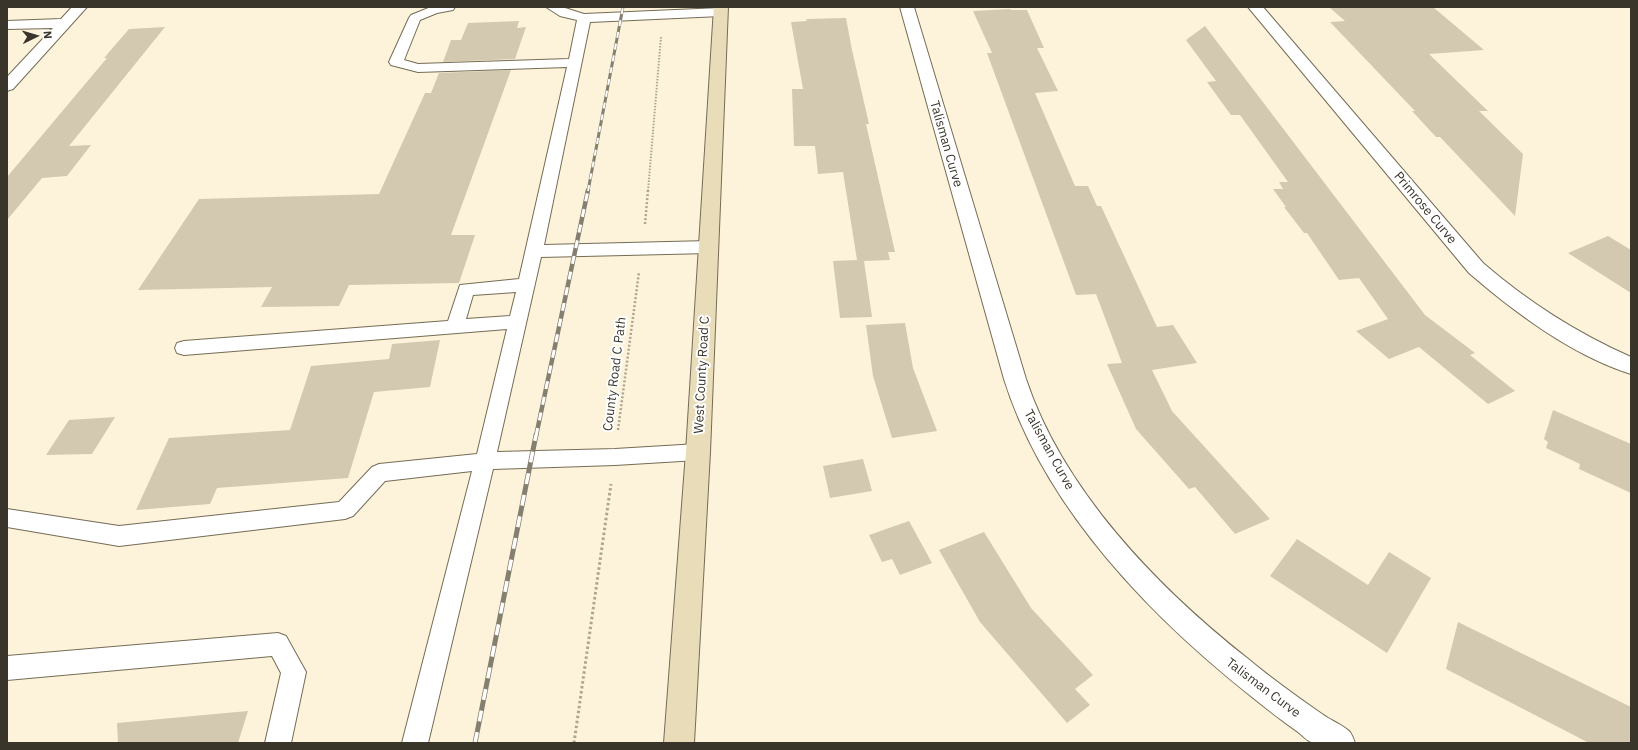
<!DOCTYPE html>
<style>
body{margin:0}
#map{position:relative;width:1638px;height:750px;overflow:hidden;background:#fdf3da;font-family:"IBM Plex Sans",sans-serif}
canvas{display:block}
.frame{position:absolute;inset:0;border:8px solid #39352b;pointer-events:none}
.north{position:absolute;left:16px;top:16px;width:40px;height:40px;-webkit-text-stroke:3px #fff;paint-order:stroke;rotate:85deg;font-size:11px;font-weight:700;line-height:16px;text-align:center;color:#39352b}
.north::after{content:'';display:block;margin:auto;width:14px;height:18px;background:#39352b;clip-path:polygon(50% 0,100% 100%,50% 72%,0 100%)}
</style>
<div id="map">
<canvas width="1638" height="750"></canvas>
<div class="frame"></div>
<div class="north">N</div>
</div>
<script>
const ctx = document.querySelector('canvas').getContext('2d');
ctx.lineJoin = 'round';
function paint(path, color) { ctx.fillStyle = color; ctx.fill(path, 'evenodd'); }
function stroke(path, color, width, dash) { ctx.strokeStyle = color; ctx.lineWidth = width; ctx.lineCap = dash ? 'butt' : 'round'; ctx.setLineDash(dash || []); ctx.stroke(path); }
function label(font, color, halo, rows, align = 'center') {
  ctx.font = font + ' "IBM Plex Sans",sans-serif'; ctx.lineWidth = 4; ctx.setLineDash([]); ctx.textBaseline = 'middle'; ctx.strokeStyle = halo; ctx.fillStyle = color; for (const [text, x, y, turn = 0] of rows) {
    ctx.save(); ctx.translate(x, y); ctx.rotate((+turn || 0) * Math.PI / 180); ctx.textAlign = isNaN(turn) ? turn : align; if (halo) ctx.strokeText(text, 0, 0); ctx.fillText(text, 0, 0); ctx.restore();
  }
}
paint(new Path2D(`
 M1329,7H1433L1484,50L1429,54L1488,111H1479L1523,154L1515,216L1440,137H1436L1412,111H1415L1330,22L1345,21Z
 M1010,9L1011,10H1027L1044,48H1037L1058,91L1035,93L1075,186H1088L1097,206H1101L1157,327L1173,325L1197,363L1152,370L1172,411L1270,519L1235,534L1195,487L1189,489L1136,429L1107,364L1122,363L1096,294L1076,295L987,53H992L973,11Z
 M846,18L852,50L869,124H866L895,252H888L890,260L864,261L872,317L840,318L833,261L857,260L843,172L818,174L815,146H794L792,89H803L791,22L807,21L806,19Z
 M519,21L517,28L526,27L515,59L443,62L451,40H461L468,23Z
 M1205,26L1425,315L1475,353L1470,355L1515,391L1488,404L1419,347L1389,359L1356,331L1388,319L1359,278L1339,280L1307,233H1304L1284,207H1286L1273,189H1283L1279,182H1288L1240,115H1231L1207,82L1216,81L1186,40Z
 M165,27L69,146L91,145L67,176L42,178L7,220V177L107,58H104L129,29Z
 M511,70L451,235H475L459,283L349,285L339,306L261,307L272,287L138,290L199,199L379,194L425,93H431L439,73Z
 M1608,236L1631,250V293L1568,253Z
 M905,323L913,368L937,431L892,438L873,376L866,325Z
 M440,340L430,387L374,392L348,478L217,488L210,504L136,510L169,438L290,430L311,366L389,359L392,344Z
 M1553,410L1631,444V493L1579,469L1580,464L1546,448L1548,442L1544,439Z
 M115,417L92,454L46,455L69,420Z
 M863,459L872,491L830,498L823,466Z
 M909,521L932,563L900,575L892,559L882,562L869,535Z
 M984,532L1031,608L1093,675L1075,689L1090,705L1067,723L980,622L939,550Z
 M1297,539L1368,585L1389,552L1431,578L1387,653L1270,576Z
 M1458,622L1631,707V743H1589L1446,669Z
 M248,711L238,743H118L117,723Z`), '#d3c9b1');
const service = new Path2D(`
 M431,7H455L453,10L437,13L420,20L404,60L418,64L569,59L577,20L560,16L546,7H562L584,14L721,8L727,12L721,16L590,22L544,245L709,241L715,243L717,247L715,251L709,253L541,257L497,452L615,449L698,444L705,446L708,452L705,458L698,460L615,465L493,469L428,743H402L472,471L385,481L353,516L345,519L119,546L7,527V509L119,526L339,502L372,467L379,464L477,454L507,329L184,355L177,353L175,348L177,343L184,341L448,321L460,285L519,279L567,67L418,72L391,65L389,62L409,18L411,15ZM516,292L510,316L466,319L473,295Z
 M278,633L286,636L306,672L291,743H265L281,673L272,656L7,680V656Z`);
const minor = new Path2D(`
 M72,7H87L13,89L7,91V77L53,28L7,29V21L61,19Z
 M900,7H914L1026,379C1063,490 1157,587 1247,658C1271,678 1296,696 1322,714C1330,720 1343,725 1350,732C1352,735 1354,740 1355,743C1346,743 1320,745 1313,743C1307,741 1302,735 1298,732C1282,721 1267,709 1252,697C1150,616 1044,507 1004,379Z
 M1248,7H1263L1483,263C1528,302 1577,333 1631,357V374C1573,356 1514,312 1469,273Z`);
const secondary = new Path2D(`
 M714,7H728L710,452L694,743H664L686,452Z`);
stroke(service, '#756c56', 2);
stroke(minor, '#756c56', 2);
stroke(secondary, '#756c56', 2);
stroke(new Path2D(`
 M648,191L661,37`), '#ada592', 2, [1.5, 1.5]);
stroke(new Path2D(`
 M645,224L648,190
 M618,430L639,272`), '#ada592', 2.5, [2, 2]);
stroke(new Path2D(`
 M574,743L611,484`), '#ada592', 3, [2.5, 2.5]);
paint(service, '#fff');
paint(minor, '#fff');
paint(secondary, '#e8dcb9');
const railFar2 = new Path2D(`
 M588,191L623,7`);
const railFar1 = new Path2D(`
 M536,436L588,190`);
const rail = new Path2D(`
 M475,743L536,435`);
stroke(railFar2, '#857f6f', 3);
stroke(railFar1, '#857f6f', 4.5);
stroke(rail, '#857f6f', 5);
stroke(railFar2, '#fff', 2, [6]);
stroke(railFar1, '#fff', 3, [8]);
stroke(rail, '#fff', 3.5, [11]);
label('13px', '#39352b', '#fff', [
 ["Talisman Curve",946,144,74],
 ["Primrose Curve",1425,208,50],
 ["County Road C Path",615,374,-83],
 ["West County Road C",702,375,-87],
 ["Talisman Curve",1049,450,61],
 ["Talisman Curve",1263,688,37]
]);
</script>
